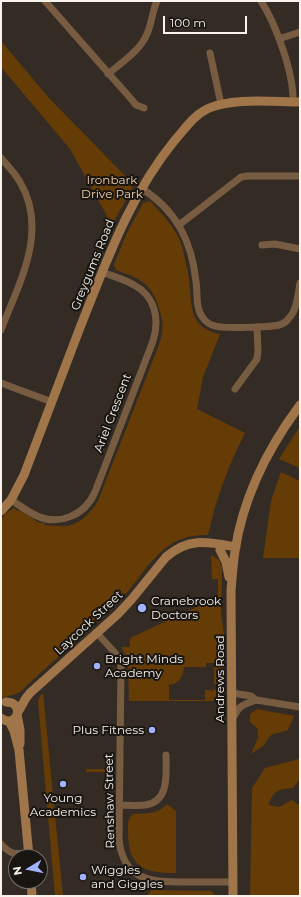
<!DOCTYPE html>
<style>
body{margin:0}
#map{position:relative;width:301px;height:897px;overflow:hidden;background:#342c24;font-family:Montserrat,sans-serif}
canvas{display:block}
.frame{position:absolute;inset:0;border:2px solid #f8f2ed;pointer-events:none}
.north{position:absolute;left:8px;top:849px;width:40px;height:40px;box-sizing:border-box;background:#191511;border:1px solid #726d69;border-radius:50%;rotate:260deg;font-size:11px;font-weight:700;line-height:16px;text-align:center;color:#f8f2ed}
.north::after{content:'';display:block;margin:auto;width:14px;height:18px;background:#a2b2fd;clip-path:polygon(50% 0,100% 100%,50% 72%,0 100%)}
.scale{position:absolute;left:163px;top:16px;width:84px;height:18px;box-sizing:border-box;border:2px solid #f8f2ed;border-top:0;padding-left:5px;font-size:12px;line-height:14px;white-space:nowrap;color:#f8f2ed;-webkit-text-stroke:3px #191511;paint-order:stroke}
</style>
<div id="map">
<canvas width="301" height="897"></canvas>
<div class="frame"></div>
<div class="north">N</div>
<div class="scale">100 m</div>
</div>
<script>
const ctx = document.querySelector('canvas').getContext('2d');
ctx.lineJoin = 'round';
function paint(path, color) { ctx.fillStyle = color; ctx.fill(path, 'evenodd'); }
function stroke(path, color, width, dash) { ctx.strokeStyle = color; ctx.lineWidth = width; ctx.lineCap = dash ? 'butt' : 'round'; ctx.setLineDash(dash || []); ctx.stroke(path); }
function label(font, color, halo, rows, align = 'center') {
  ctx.font = font + ' Montserrat,sans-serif'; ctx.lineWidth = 4; ctx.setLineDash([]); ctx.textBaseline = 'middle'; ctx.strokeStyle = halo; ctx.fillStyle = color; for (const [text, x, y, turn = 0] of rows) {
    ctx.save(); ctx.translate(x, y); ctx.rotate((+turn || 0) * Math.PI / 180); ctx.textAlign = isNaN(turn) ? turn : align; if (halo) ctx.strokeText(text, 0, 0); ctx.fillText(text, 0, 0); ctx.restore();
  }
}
paint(new Path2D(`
 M1,41L49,98L134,185L112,225L70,149L1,67Z
 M150,201C162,214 174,226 181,243C184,254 187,267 189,279C192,304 188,328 220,334L203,377L197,409L245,433C228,466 216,499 208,535C194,535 181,537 170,545C152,556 137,582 123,597C91,630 54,659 21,691L16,694L1,698V520L6,513L14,508L18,511L20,510L39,523H44L45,525C51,525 60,527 67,526C81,524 91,512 98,501L160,342C164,328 163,322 159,308C151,282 140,279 116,270L114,265L126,235L143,203Z
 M300,426V468L279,459Z
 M281,472L300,481V558H263L271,501Z
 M211,555L219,560L222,567L221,616L224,633V679L220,685L214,684V663H206V667H184C183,677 179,684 169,685V700H205V690H211V691L212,692L213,689L223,692V701H129L128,661L121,647H130V638L218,597V579H212Z
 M43,693L63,896H55L38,702L40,696Z
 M257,709L294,716L288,730L271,735L263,746L251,754L258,738V729L250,722V714Z
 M299,759L300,779L293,788C279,789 272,791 269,805L279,807L292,800L300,806V896H250L252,788L265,768Z
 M86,769H111V786H107V772H86Z
 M167,804L176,811V873C143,873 128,867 128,831C128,825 127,818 133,814C146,813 157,815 167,804Z
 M151,890L211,891L216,896H147Z`), '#653b06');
stroke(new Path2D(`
 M45,1L132,100L136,105L144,108
 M261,1C276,24 294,74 293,102
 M279,39L300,32
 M210,53L221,104
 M108,74C122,62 140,51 147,34C152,23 152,12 157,1
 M1,158C7,165 15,173 20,182C49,231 19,283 1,330
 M141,188C176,210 192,241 196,282C198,293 195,308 203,318C206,322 210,325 215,326C224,329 270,327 279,325C283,324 287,321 289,318C297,310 298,294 300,283
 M179,225L241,177L247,176H300
 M262,245L275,244L300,249
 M1,383L52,402
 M235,389L257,359L258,351L257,327
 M11,500C19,505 27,511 35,515C59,527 85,515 95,492L153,341C160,319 155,296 134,285C124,279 112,276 102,272
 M97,633L116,654L121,665L119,839C123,881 151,882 186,882C201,882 217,882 233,882
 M232,693L251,696L256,700L300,707
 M232,720C240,704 241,706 256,700
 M120,805C128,805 137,806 145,805C170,802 166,773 166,755
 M1,844C11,855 14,854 28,853`), '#785c42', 7);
stroke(new Path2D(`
 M1,511L11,500L24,475C43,425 62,375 81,325C107,260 130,195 175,140C185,129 193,116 207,109C232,97 273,102 300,102
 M220,550L226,562L229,577
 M18,712L26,698L30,693L118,614L131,600L166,557C189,537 208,542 236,547
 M17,714L20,730V744
 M1,718C17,730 26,702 6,702
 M9,721L14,731L19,750L29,857
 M31,881L32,896
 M233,896L231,591C232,578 233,564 235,551C243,498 268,448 300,405`), '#a1754a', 9);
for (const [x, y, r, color] of [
 [142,608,5,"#a2b2fd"],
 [97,666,4,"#a2b2fd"],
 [152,730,4,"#a2b2fd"],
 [63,784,4,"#a2b2fd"],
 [83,877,4,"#a2b2fd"]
]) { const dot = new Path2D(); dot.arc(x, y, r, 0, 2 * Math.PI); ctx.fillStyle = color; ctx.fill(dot); stroke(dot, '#191511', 1.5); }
label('12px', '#f3cfae', '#191511', [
 ["Ironbark",112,180],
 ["Drive Park",112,194]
]);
label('12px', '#f8f2ed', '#191511', [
 ["Greygums Road",93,265,-68],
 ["Ariel Crescent",113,413,-69],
 ["Laycock Street",89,623,-43],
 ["Andrews Road",220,679,-90],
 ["Renshaw Street",110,801,-91]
]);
label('12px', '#f8f2ed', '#191511', [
 ["Cranebrook",151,601],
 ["Doctors",151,615],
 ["Bright Minds",105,659],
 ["Academy",105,673],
 ["Plus Fitness",144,730,"right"],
 ["Young",63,798,"center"],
 ["Academics",63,812,"center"],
 ["Wiggles",91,870],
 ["and Giggles",91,884]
], 'left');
</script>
